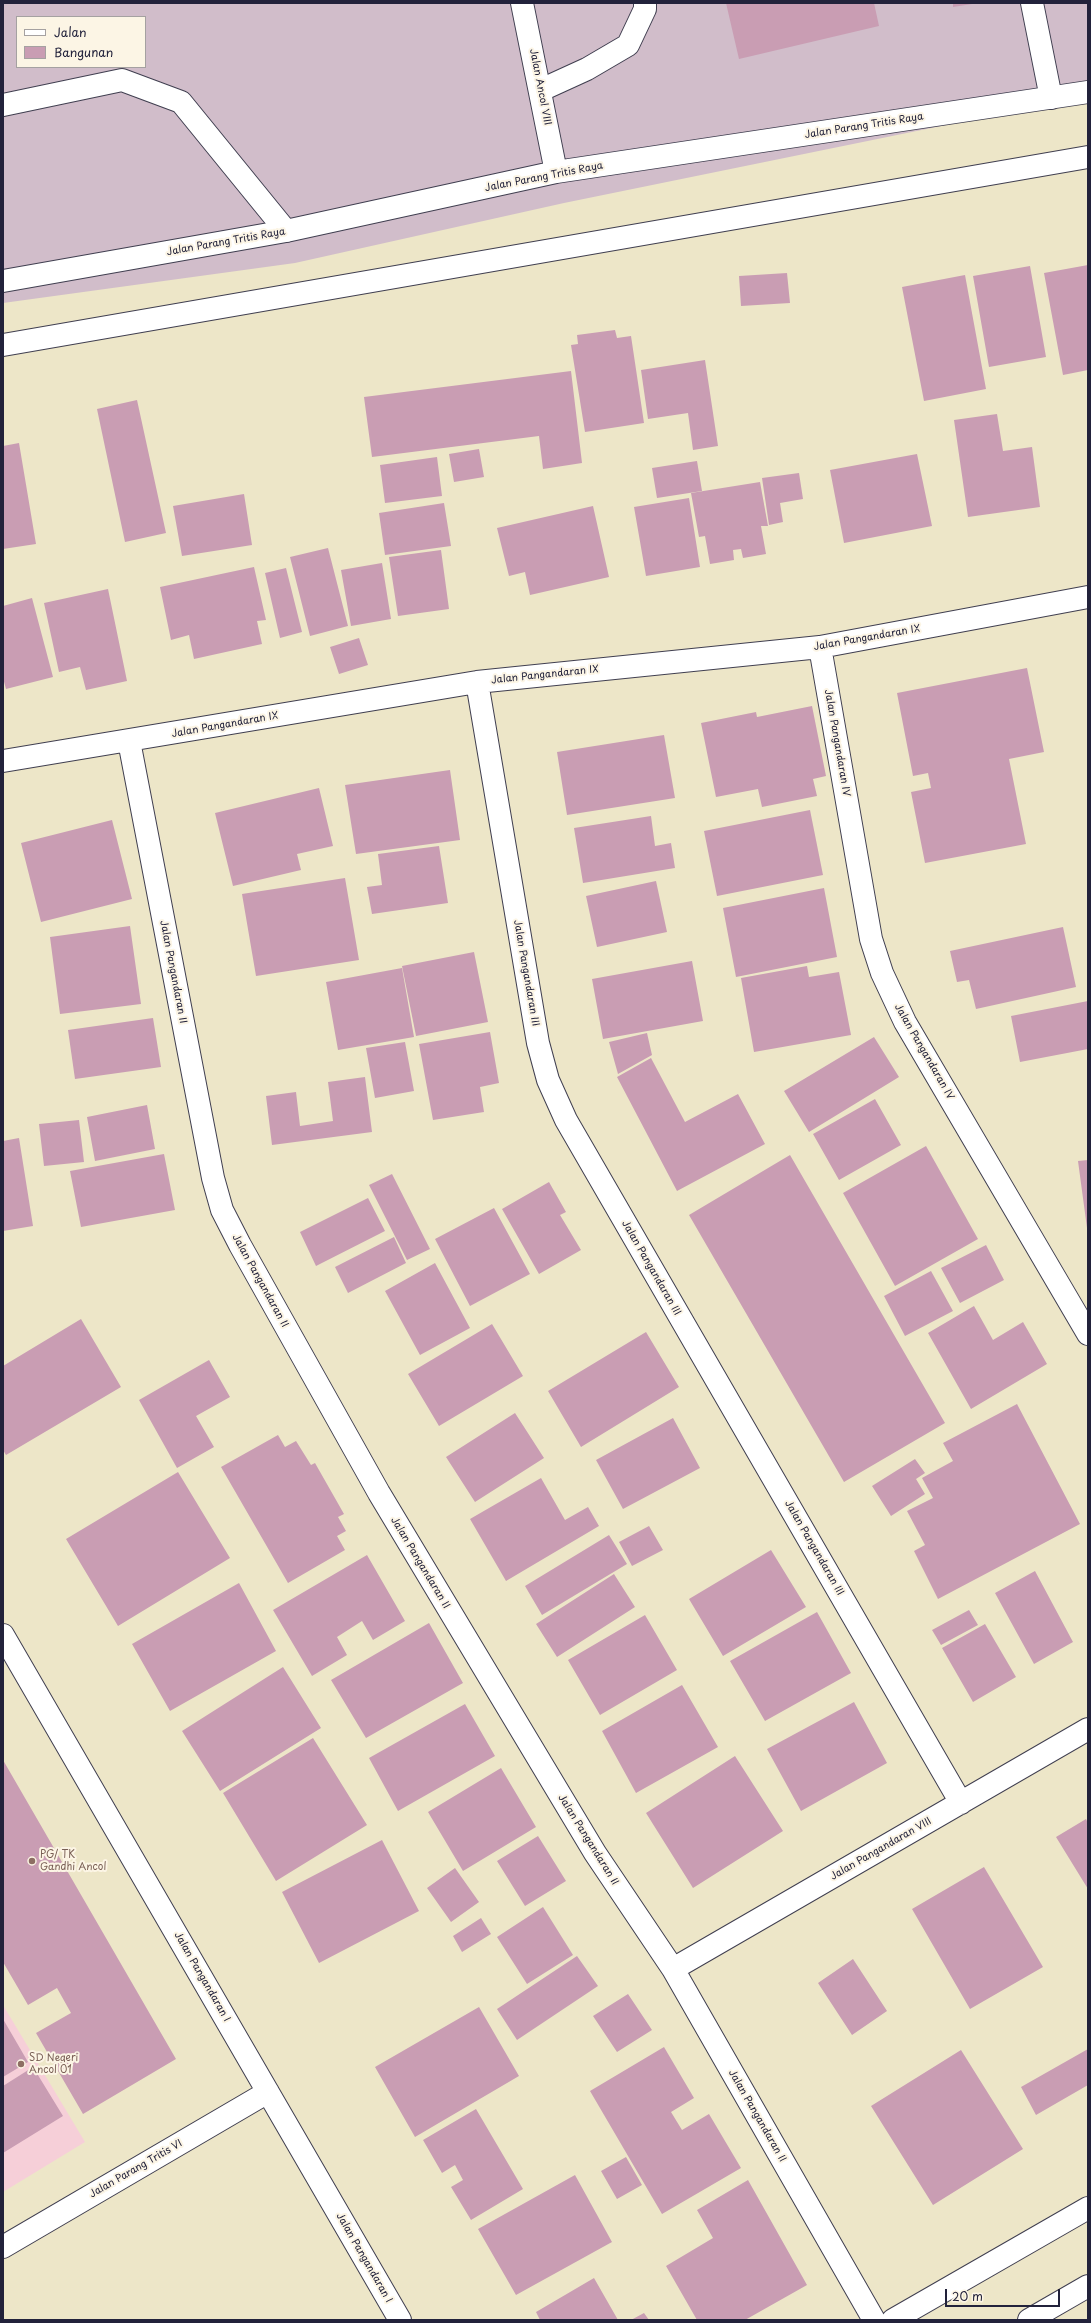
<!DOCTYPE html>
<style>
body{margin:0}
#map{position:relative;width:1091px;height:2323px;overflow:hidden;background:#ede6c8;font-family:"Playpen Sans",sans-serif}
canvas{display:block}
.frame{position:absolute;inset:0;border:4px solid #22223b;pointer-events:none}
.legend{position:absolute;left:16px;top:16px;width:130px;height:52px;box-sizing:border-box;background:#fcf5e5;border:1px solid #a5a1a1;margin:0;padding:5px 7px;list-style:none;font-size:12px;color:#22223b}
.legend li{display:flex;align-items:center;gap:8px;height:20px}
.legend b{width:20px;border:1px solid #a5a1a1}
.scale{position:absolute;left:945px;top:2289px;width:115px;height:18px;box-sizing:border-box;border:2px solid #22223b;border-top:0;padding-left:5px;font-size:12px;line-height:14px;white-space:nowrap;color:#22223b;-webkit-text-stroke:3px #fcf5e5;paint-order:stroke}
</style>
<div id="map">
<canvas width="1091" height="2323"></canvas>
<div class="frame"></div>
<ul class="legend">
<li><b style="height:5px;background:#fff"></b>Jalan</li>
<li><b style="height:11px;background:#c99db3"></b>Bangunan</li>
</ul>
<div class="scale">20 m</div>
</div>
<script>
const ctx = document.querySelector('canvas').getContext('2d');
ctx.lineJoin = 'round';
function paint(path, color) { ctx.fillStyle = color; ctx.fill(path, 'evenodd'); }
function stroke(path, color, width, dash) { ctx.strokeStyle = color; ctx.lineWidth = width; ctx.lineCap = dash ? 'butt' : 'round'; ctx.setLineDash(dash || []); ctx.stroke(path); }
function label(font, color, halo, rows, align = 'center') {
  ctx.font = font + ' "Playpen Sans",sans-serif'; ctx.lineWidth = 4; ctx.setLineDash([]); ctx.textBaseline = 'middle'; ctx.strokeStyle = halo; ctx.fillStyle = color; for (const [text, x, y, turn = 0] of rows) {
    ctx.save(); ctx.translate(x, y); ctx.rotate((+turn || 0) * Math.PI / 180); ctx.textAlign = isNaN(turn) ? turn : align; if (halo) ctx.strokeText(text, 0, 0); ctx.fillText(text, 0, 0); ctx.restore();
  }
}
paint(new Path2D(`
 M3,2005L85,2142L3,2192Z`), '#f6cfd8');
paint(new Path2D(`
 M3,3H1088V96L564,203L295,263L3,303ZM17,17H145V67H17Z`), '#d1bdca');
paint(new Path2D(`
 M726,3H874L879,26L739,59Z
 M953,3H972V4L953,7Z
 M1088,265V370L1063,375L1044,273Z
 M1030,266L1046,357L989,367L973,276Z
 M787,273L790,303L741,306L739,276Z
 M965,275L986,389L924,401L902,287Z
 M615,330L617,338L631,336L644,423L585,432L571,345L578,344L577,335Z
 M705,360L718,446L693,450L688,413L648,419L641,370Z
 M571,371L582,463L543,469L539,436L372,457L364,397Z
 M137,400L166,533L125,542L97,409Z
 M997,414L1003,451L1032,447L1040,507L968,517L954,420Z
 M19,443L36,544L3,549V446Z
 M479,449L484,477L454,482L449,454Z
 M917,454L932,526L844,543L830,470Z
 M437,457L442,496L385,503L380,465Z
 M697,461L702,491L657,498L652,468Z
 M799,473L803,499L780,503L783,522L769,525L762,478Z
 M760,482L768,526H761L766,554L743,558L741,549L733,550L734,560L710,564L705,536L699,537L691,493Z
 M244,494L252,545L182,556L173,506Z
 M689,498L700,567L646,576L634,507Z
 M444,503L451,546L385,555L379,513Z
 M593,506L609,577L530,595L525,572L509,576L497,528Z
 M328,548L348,626L310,636L290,557Z
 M441,550L449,609L398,616L389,557Z
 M382,563L391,619L351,626L341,570Z
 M254,567L266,620L257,621L262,644L194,659L189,635L171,640L160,587Z
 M286,568L302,632L280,638L265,573Z
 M108,589L127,681L86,690L80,667L59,672L44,603Z
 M32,598L53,677L6,689L3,678V606Z
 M359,638L368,665L339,674L330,647Z
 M1027,668L1044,752L1009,759L1026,844L925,863L911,792L931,788L928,773L913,776L897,693Z
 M812,706L826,776L813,779L817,796L762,807L758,789L716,797L701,723L756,712L757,717Z
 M664,735L675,798L567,815L557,752Z
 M450,770L460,840L356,854L345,785Z
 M319,788L333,846L297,854L301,870L233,886L215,813Z
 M810,810L823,875L717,896L704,831Z
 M651,816L655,846L671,843L675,868L583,883L574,828Z
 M112,820L132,899L41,922L21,843Z
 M439,846L448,903L372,914L367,887L382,885L378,854Z
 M345,878L359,960L256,976L242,894Z
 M656,881L667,932L597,947L586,896Z
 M824,888L837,957L736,977L723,908Z
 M130,926L141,1004L60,1014L50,937Z
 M1063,927L1076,987L976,1009L969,980L957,982L950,951Z
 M474,952L488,1022L416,1036L402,966Z
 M692,961L703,1021L603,1039L592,979Z
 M807,966L809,977L839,972L851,1035L754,1052L741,978Z
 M402,968L414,1037L338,1050L326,982Z
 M1088,1001V1049L1020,1062L1011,1016Z
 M153,1018L161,1067L75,1079L68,1030Z
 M490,1032L499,1083L480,1087L484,1112L433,1120L419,1044Z
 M647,1033L652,1055L618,1074L609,1042Z
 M874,1037L899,1077L809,1132L784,1091Z
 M405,1042L414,1091L375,1098L366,1048Z
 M651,1058L685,1122L738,1094L765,1144L677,1191L617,1077Z
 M365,1077L372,1132L272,1145L266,1096L296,1092L300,1126L333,1121L328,1082Z
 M875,1099L901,1145L839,1180L813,1134Z
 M147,1105L155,1149L95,1161L87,1117Z
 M79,1120L84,1162L44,1166L39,1124Z
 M19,1138L33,1226L3,1231V1141Z
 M926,1146L978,1239L895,1286L843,1193Z
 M164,1154L175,1210L81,1227L70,1171Z
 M790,1155L945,1423L844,1482L689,1215Z
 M1088,1160V1228H1087L1078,1161Z
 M392,1174L430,1249L407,1260L369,1185Z
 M549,1182L566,1212L560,1215L581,1250L539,1274L502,1209Z
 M368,1198L385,1231L316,1266L300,1232Z
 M494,1208L530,1274L470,1306L435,1239Z
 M394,1237L406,1263L348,1293L335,1267Z
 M986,1245L1004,1280L960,1303L941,1268Z
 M435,1263L470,1328L420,1355L385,1291Z
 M931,1271L953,1311L905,1336L884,1296Z
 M974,1306L993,1340L1023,1322L1047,1364L971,1409L928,1333Z
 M81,1319L121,1387L6,1455L3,1450V1366Z
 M492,1324L523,1376L439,1426L408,1374Z
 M646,1332L679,1387L581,1447L548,1391Z
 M209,1360L230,1397L196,1416L214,1447L177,1468L139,1400Z
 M1017,1404L1080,1524L938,1599L914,1551L925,1545L907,1511L933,1498L922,1478L953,1461L943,1443Z
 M515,1413L544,1458L475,1502L446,1457Z
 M673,1418L700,1468L623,1509L596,1460Z
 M278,1435L285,1447L296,1441L311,1465L315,1463L344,1514L338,1517L346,1531L337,1536L345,1550L288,1583L221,1467Z
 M915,1459L925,1473L916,1479L925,1494L891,1516L872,1486Z
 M178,1472L230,1558L118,1626L66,1539Z
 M541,1478L565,1520L588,1507L599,1526L506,1581L470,1519Z
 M649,1526L663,1550L632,1566L619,1542Z
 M609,1535L627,1564L542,1615L525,1586Z
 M771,1550L806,1607L723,1656L689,1599Z
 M367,1555L405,1621L373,1640L362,1621L337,1637L347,1655L312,1676L273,1610Z
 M1035,1571L1073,1642L1034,1664L995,1593Z
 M614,1574L635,1607L557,1657L536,1624Z
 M239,1583L276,1651L170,1711L132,1644Z
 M969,1610L978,1625L941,1645L932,1630Z
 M817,1612L851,1673L765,1721L730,1661Z
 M645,1615L677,1670L600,1715L568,1660Z
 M429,1623L463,1683L366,1738L331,1680Z
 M985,1624L1016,1677L973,1702L942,1648Z
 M283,1667L321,1728L220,1791L182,1731Z
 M682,1685L718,1747L636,1793L602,1731Z
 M854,1702L887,1763L801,1811L767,1749Z
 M465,1704L495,1756L398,1811L369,1758Z
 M313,1738L367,1825L276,1881L223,1793Z
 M735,1756L783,1831L693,1888L646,1813Z
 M3,1760L176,2059L83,2114L36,2033L71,2013L57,1988L28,2005L3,1962Z
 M501,1768L536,1827L463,1871L428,1812Z
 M1086,1819L1088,1823V1889L1056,1837Z
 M538,1836L566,1881L525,1906L497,1861Z
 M382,1840L419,1911L319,1963L282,1892Z
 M984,1867L1043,1967L970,2009L912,1909Z
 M455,1868L479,1902L451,1922L427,1888Z
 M543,1907L573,1955L527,1984L497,1937Z
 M481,1918L491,1934L462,1952L453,1936Z
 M577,1956L598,1986L517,2040L497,2009Z
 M853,1959L887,2011L852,2035L818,1983Z
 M628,1994L652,2030L617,2052L593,2016Z
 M479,2007L519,2076L415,2137L375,2067Z
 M3,2019L28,2062L3,2077Z
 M664,2047L694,2098L671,2112L682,2130L709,2114L741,2168L662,2214L590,2091Z
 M1088,2049V2085L1036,2115L1021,2087Z
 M961,2050L1023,2149L933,2205L871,2106Z
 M33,2067L63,2116L3,2153V2086Z
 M476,2109L523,2189L471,2220L451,2187L463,2180L455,2165L442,2173L423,2140Z
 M626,2157L642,2185L617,2199L601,2171Z
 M575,2175L612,2242L516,2295L478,2229Z
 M748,2180L807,2285L745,2320H697L666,2266L713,2238L697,2210Z
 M594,2278L618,2320H540L536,2312Z
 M644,2313L649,2320H631Z`), '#c99db3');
const service = new Path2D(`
 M1032,3L1051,98
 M541,90L587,69L628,45L645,9V3
 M3,105L122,80L181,102L286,231`);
const minor = new Path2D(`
 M3,345L1088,157
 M820,647L871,939L882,973L905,1022L1088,1334
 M477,682L538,1043L548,1080L566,1120L961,1803
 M129,741L213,1178L222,1210L240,1245L379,1493L595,1853L673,1969L874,2320
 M3,761L477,682L820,647L1088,597
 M3,1635L400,2320
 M673,1969L1088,1729
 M3,2247L268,2092
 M893,2320L1088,2208
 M1029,2320L1088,2286`);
const tertiary = new Path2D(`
 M522,3L556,172
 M3,281L286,231L556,172L1088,92`);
stroke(service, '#403f50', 24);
stroke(minor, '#403f50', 24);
stroke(tertiary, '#403f50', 24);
stroke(service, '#fff', 22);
stroke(minor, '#fff', 22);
stroke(tertiary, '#fff', 22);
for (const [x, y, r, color] of [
 [32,1861,4,"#8d6e63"],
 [21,2064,4,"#8d6e63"]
]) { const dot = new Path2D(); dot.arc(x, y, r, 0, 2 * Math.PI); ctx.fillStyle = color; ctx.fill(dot); stroke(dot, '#fcf5e5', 1.5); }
label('10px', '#22223b', '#fcf5e5', [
 ["Jalan Ancol VIII",540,87,79],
 ["Jalan Parang Tritis Raya",864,126,-9],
 ["Jalan Parang Tritis Raya",544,177,-11],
 ["Jalan Parang Tritis Raya",226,242,-10],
 ["Jalan Pangandaran IX",867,638,-10],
 ["Jalan Pangandaran IX",545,675,-6],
 ["Jalan Pangandaran IX",225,725,-10],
 ["Jalan Pangandaran IV",837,743,80],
 ["Jalan Pangandaran II",173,972,79],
 ["Jalan Pangandaran III",526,973,80],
 ["Jalan Pangandaran IV",924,1052,60],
 ["Jalan Pangandaran III",651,1268,60],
 ["Jalan Pangandaran II",260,1281,61],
 ["Jalan Pangandaran III",814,1548,60],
 ["Jalan Pangandaran II",420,1563,59],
 ["Jalan Pangandaran II",588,1840,58],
 ["Jalan Pangandaran VIII",881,1849,-30],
 ["Jalan Pangandaran I",202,1977,60],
 ["Jalan Pangandaran II",757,2116,60],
 ["Jalan Parang Tritis VI",136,2169,-30],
 ["Jalan Pangandaran I",364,2258,60]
]);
label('10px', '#785e54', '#fcf5e5', [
 ["PG/ TK",40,1855],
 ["Gandhi Ancol",40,1867],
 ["SD Negeri",29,2058],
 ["Ancol 01",29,2070]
], 'left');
</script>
